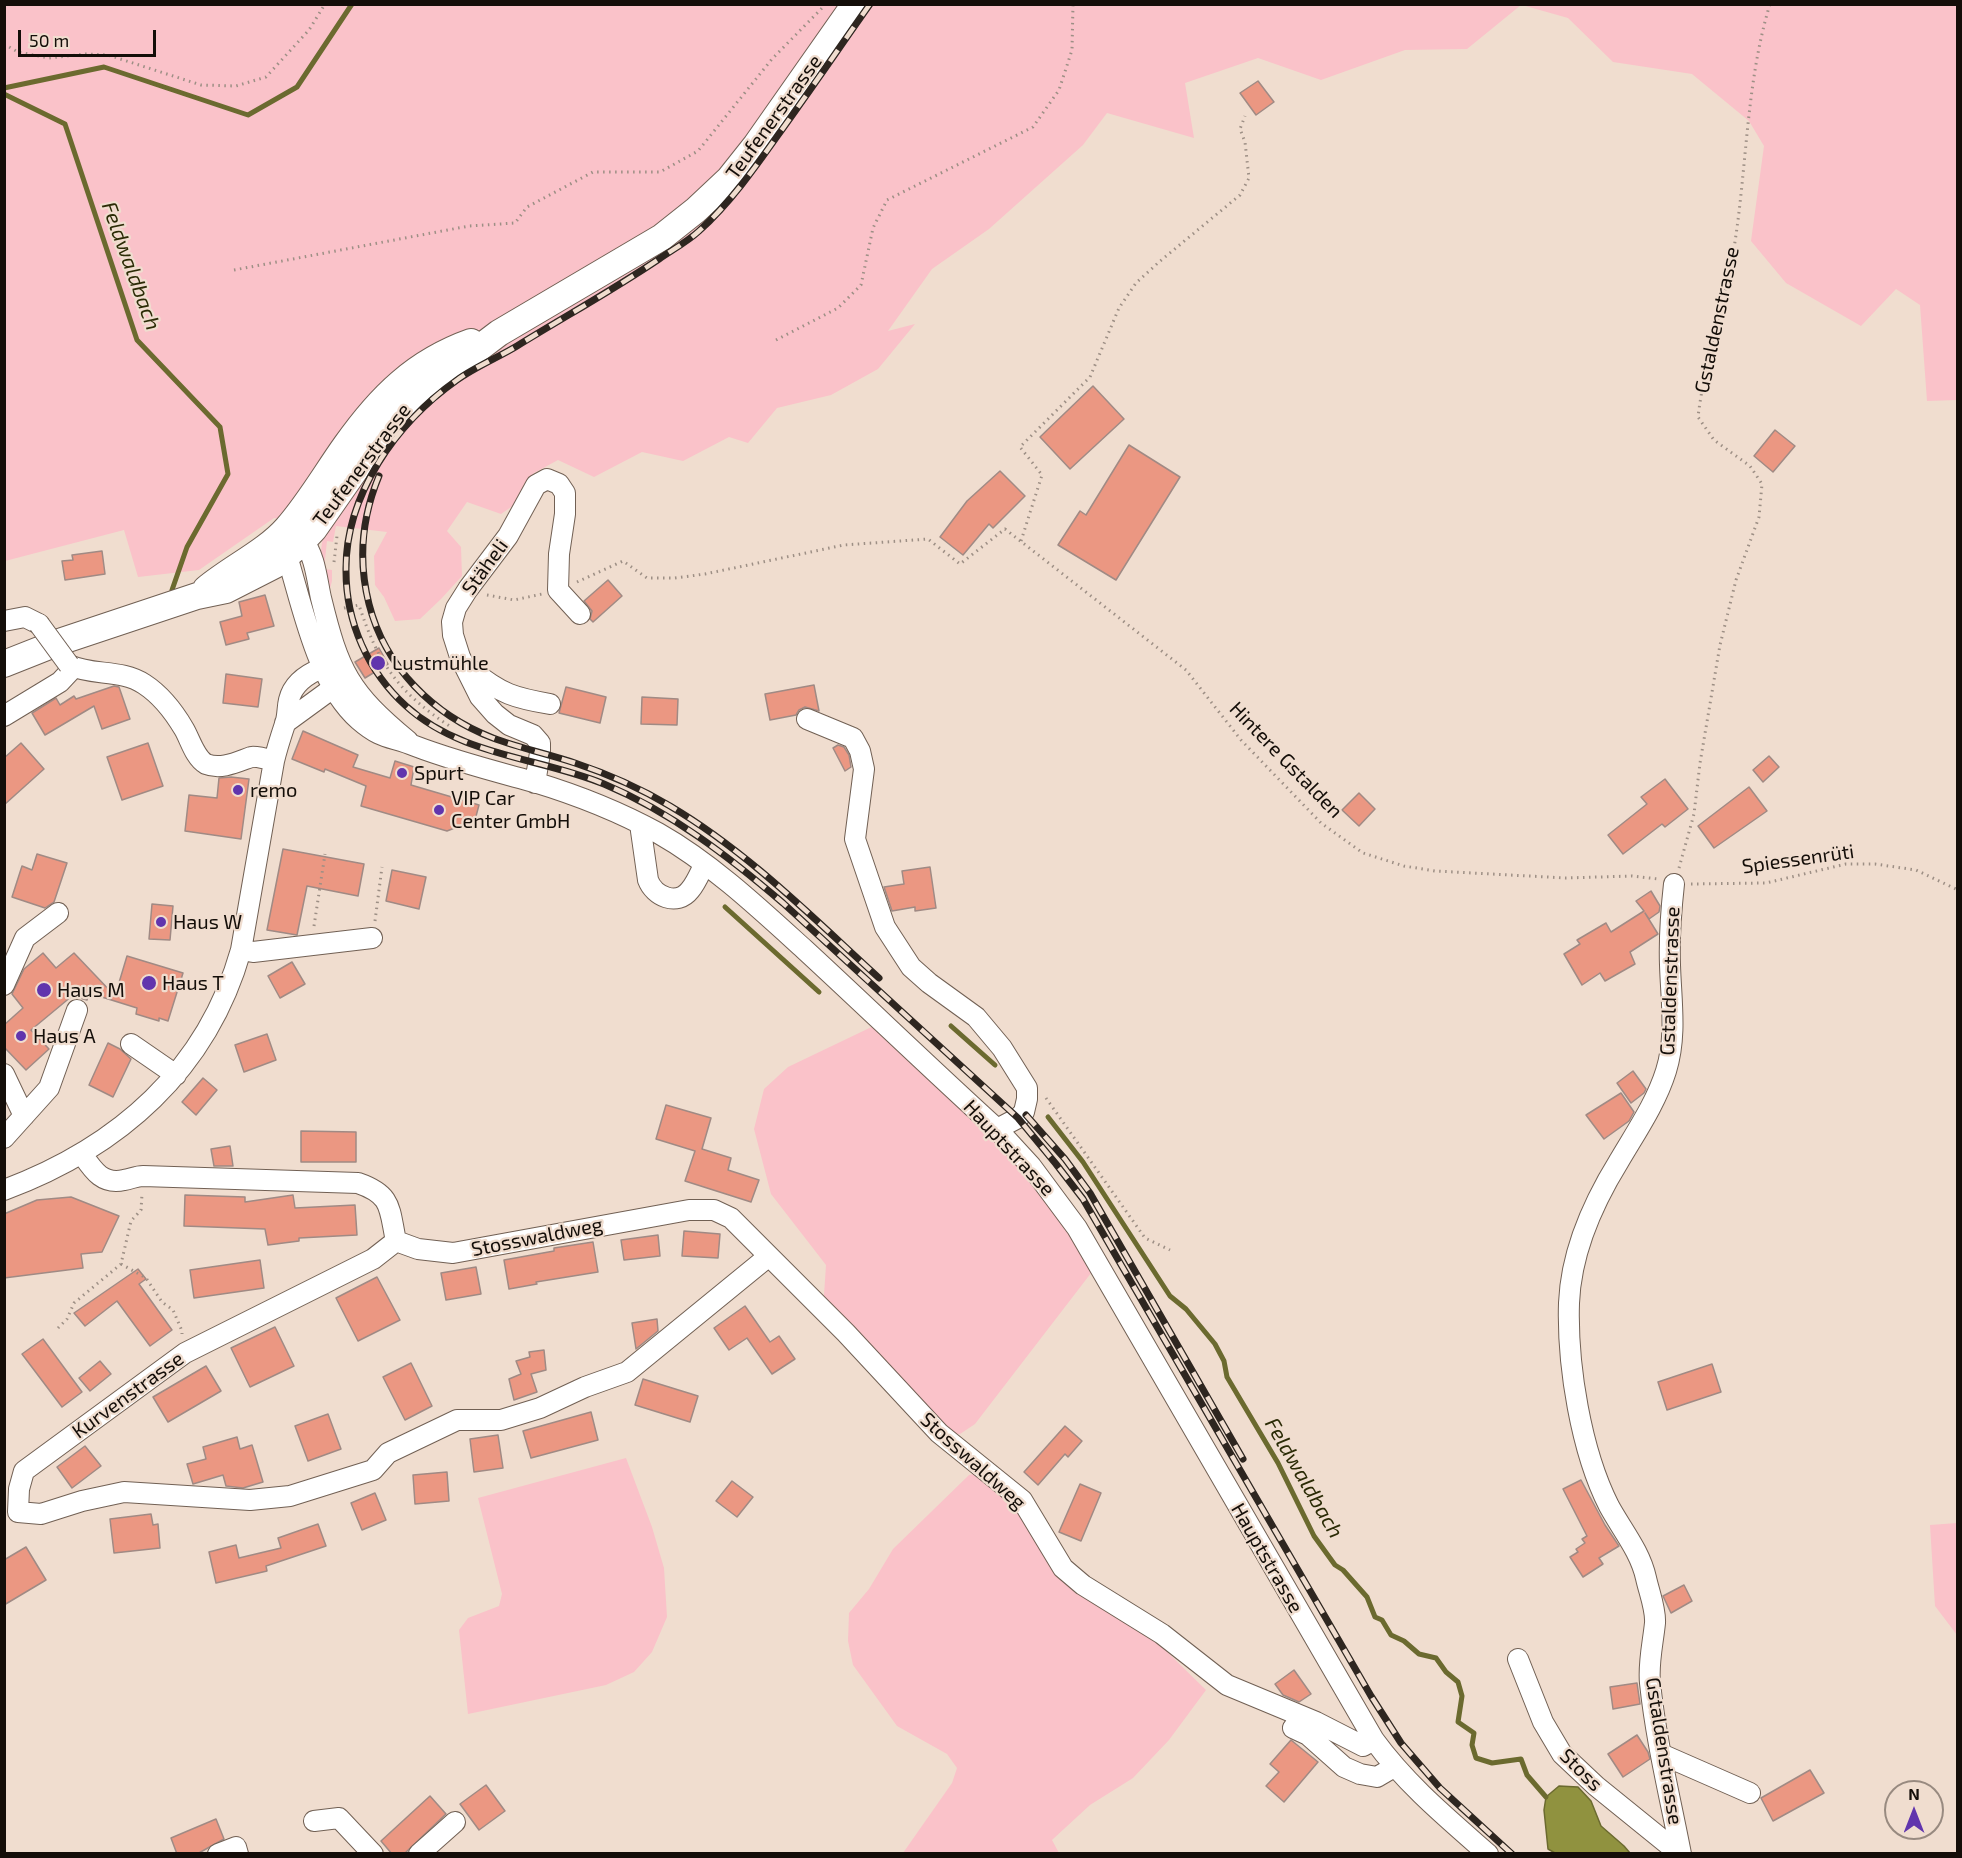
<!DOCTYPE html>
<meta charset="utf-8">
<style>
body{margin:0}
#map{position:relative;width:1962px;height:1858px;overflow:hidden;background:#f0ddcf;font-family:"Exo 2",sans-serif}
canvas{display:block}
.frame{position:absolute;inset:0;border:6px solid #140e09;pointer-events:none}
.north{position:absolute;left:1884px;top:1780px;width:60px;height:60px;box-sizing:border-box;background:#f0ddcf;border:2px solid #988a80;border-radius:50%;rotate:0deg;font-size:16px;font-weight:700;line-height:24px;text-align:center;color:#140e09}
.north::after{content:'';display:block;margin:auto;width:21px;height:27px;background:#6135ad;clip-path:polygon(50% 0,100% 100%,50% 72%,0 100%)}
.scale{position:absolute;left:18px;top:30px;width:138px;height:27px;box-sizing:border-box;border:3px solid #140e09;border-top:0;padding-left:8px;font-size:18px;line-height:21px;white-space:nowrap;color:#140e09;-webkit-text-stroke:4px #f0ddcf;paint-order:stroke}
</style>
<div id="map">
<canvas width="1962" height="1858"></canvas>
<div class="frame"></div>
<div class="north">N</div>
<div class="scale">50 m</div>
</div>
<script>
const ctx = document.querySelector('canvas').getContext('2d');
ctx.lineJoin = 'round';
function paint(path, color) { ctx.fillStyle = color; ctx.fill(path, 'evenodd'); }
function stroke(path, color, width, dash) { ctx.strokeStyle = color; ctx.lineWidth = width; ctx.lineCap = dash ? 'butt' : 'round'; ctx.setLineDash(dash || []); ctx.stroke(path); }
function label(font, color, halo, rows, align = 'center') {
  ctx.font = font + ' "Exo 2",sans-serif'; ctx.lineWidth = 4.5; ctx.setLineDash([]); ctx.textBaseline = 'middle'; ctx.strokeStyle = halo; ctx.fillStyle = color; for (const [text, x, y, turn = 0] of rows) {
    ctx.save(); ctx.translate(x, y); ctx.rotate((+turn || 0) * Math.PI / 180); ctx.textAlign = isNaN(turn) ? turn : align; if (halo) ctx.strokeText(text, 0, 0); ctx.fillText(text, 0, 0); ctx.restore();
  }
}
paint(new Path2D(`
 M5,5H1521L1467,49L1405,50L1321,80L1258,58L1185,83L1194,138L1107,113L1083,145L989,229L932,269L888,331L915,324L878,369L831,395L777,408L748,443L729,437L683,461L642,452L594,477L558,460L534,473L514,505L501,514L467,502L447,531L461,547L462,576L441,599L420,619L395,621L384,597L375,585L374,556L387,532L336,526L333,542L327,541L324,569L332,570V581L328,596C323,568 316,553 327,525L274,518L199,570L138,577L124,530L5,561Z
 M1522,5H1957V400L1927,401L1920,305L1896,289L1861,326L1786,283L1751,241L1764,146L1749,121L1692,74L1613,62L1568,18Z
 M882,1022L997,1129L1098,1264L975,1424L960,1434L939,1433L823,1310L826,1265L771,1194L754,1129L764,1089L788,1067Z
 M626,1458L652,1527L664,1568L667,1617L652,1652L634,1672L606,1685L468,1714L459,1630L468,1618L499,1606L502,1594L478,1498Z
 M985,1471L1083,1585L1158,1643L1206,1690L1169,1740L1133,1778L1090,1805L1052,1840L1059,1853H903L952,1783L957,1768L947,1754L897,1726L853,1665L848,1641L849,1613L869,1589L893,1549L969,1475Z
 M1957,1523H1958L1957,1635L1935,1606L1930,1525Z`), '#fac2c9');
const water = new Path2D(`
 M1559,1786L1578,1787L1591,1801L1601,1826L1624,1846L1630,1853H1555L1548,1849L1544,1810L1546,1797Z`);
paint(water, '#90923f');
stroke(water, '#6b6a2f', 1.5);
stroke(new Path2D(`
 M4,88L104,67L248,115L297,87L352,4
 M4,94L65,124L137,340L220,427L228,474L187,547L172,590
 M725,907L819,992
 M951,1026L995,1065
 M1048,1117L1083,1162L1170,1296L1186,1309L1215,1344L1224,1361L1227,1377L1278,1463L1314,1536L1335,1565L1343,1570L1367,1597L1375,1617L1382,1620L1391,1635L1404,1641L1419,1654L1436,1658L1446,1672L1458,1682L1462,1696L1458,1722L1474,1733L1472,1745L1476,1758L1492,1763L1521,1759L1527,1775L1546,1797`), '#6b6a2f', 5);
const building = new Path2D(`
 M1258,81L1274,102L1256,115L1240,93Z
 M1093,386L1124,419L1070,469L1040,437Z
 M1775,430L1795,446L1773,472L1754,456Z
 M1129,445L1180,477L1116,580L1058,545L1080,511L1086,515Z
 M1000,471L1025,496L993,528L989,524L963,555L940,537L967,501Z
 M102,551L105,574L65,580L62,561L73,560L72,555Z
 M608,580L622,596L593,622L590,619L592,611L584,601Z
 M265,595L274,626L247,633L249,639L226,645L220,622L242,616L239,602Z
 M379,648L388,664L365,678L355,662Z
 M226,674L262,679L258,707L223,703Z
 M814,685L819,711L805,707L799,710L796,715L770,720L765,694Z
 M114,686L119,687L130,719L102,729L94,706L45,735L32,713L56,698L60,705L74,696L76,699Z
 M566,687L606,697L600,723L559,713Z
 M642,697L678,699L677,725L641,724Z
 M303,731L358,755L353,767L390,778L395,761L414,767L411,785L479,805L475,820L447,831L361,806L366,786L325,769L324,772L292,759Z
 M21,743L44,769L4,805V758Z
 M148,743L163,786L122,800L107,757Z
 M838,745L844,747L849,755L851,767L845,771L833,748Z
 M1769,756L1779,767L1763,782L1753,770Z
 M231,777L249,779L241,839L185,831L189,795L217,798L219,778Z
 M1665,779L1688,809L1665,827L1662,824L1623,854L1608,835L1647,804L1641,797Z
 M1749,787L1767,811L1714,848L1698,826Z
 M1359,793L1375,809L1359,826L1342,810Z
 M283,849L364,864L358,896L307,886L297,935L267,930Z
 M37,854L67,863L54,902L45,908L12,897L22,866L32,870Z
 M930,867L936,908L915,911V907L892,911L884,887L904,884L902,871Z
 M392,870L426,877L419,909L386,901Z
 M1651,891L1660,906L1659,912L1649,919L1645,913L1658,934L1630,952L1635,964L1605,981L1600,973L1582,985L1564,954L1580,944L1577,940L1606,923L1611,932L1644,911L1636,901Z
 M152,904L173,906L170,940L149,939Z
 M43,953L56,968L74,953L115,996L127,956L183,973L168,1021L159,1018V1021L136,1014L137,1008L89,993L87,1000L72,996L31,1030L49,1049L26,1070L4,1047V1025L23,1008L12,994L24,969Z
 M292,962L305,984L280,998L268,976Z
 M267,1034L276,1060L244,1072L235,1045Z
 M108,1043L120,1049L131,1059L113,1097L89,1085Z
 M1633,1071L1646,1089L1644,1093L1631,1103L1617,1083Z
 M203,1078L217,1090L196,1115L182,1102Z
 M1621,1093L1634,1112L1629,1121L1604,1139L1586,1115Z
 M666,1105L711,1118L702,1149L731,1158L728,1170L759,1180L751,1202L685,1181L695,1151L656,1139Z
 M301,1131L356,1132V1162H301Z
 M230,1146L233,1166H214L211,1149Z
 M185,1195L245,1197V1202L293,1195L295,1208L355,1205L357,1235L299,1238V1241L268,1245L265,1229L184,1226Z
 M71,1197L119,1216L102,1252L81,1254L83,1268L4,1278V1214L37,1200Z
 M684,1231L720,1234L718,1258L682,1256Z
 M658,1235L660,1256L624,1260L621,1240Z
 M593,1242L598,1272L536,1282L537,1284L509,1289L504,1260L554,1251V1248Z
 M260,1260L264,1288L194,1298L190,1270Z
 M476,1267L481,1294L446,1300L441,1273Z
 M138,1269L146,1279L139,1284L172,1330L150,1346L117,1301L85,1326L74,1313Z
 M377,1277L400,1320L358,1341L336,1298Z
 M745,1306L770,1342L779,1336L795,1359L772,1374L747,1338L729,1350L714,1328Z
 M657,1319L658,1331L636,1349L632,1323Z
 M275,1327L294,1366L250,1387L231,1348Z
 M43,1339L82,1392L62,1407L22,1354Z
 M544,1350L546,1370L531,1374L537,1392L514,1400L509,1379L521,1374L516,1361L530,1357L529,1352Z
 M100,1361L111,1374L90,1391L79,1378Z
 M411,1363L432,1406L405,1420L383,1377Z
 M1712,1364L1721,1392L1667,1410L1658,1382Z
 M206,1366L221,1391L168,1422L153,1397Z
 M643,1379L698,1396L690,1422L635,1405Z
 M591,1412L598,1440L531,1458L523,1431Z
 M328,1414L341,1449L308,1461L295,1426Z
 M1065,1426L1082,1441L1068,1457L1065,1454L1038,1485L1024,1472Z
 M498,1435L503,1468L474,1472L470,1439Z
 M237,1437L240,1449L252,1445L263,1482L243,1488L226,1486L223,1475L193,1484L187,1464L206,1459L203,1447Z
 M85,1446L101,1466L72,1488L57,1467Z
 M447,1472L449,1501L415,1504L413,1475Z
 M1581,1480L1605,1525L1619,1546L1599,1558L1603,1564L1583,1577L1570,1557L1578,1552L1576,1549L1585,1543L1582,1539L1587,1536L1563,1489Z
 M732,1481L753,1497L737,1517L716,1501Z
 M1080,1484L1101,1493L1081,1541L1059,1532Z
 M375,1493L386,1520L362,1530L351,1503Z
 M151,1514L153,1525L158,1524L160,1548L114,1553L110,1519Z
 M318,1524L326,1546L266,1566L267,1571L216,1583L209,1552L236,1545L239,1558L281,1548L278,1538Z
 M26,1547L46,1580L4,1605V1560Z
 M1684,1585L1692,1601L1671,1613L1663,1596Z
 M1294,1670L1311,1694L1299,1702L1283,1695L1275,1684Z
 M1637,1683L1640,1704L1613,1709L1610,1687Z
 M1637,1735L1648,1752L1650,1759L1623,1777L1608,1754Z
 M1291,1740L1318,1762L1284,1802L1266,1786L1279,1772L1270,1764Z
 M1810,1770L1824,1793L1773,1821L1761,1798Z
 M486,1785L505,1811L479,1830L460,1804Z
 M430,1796L446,1814L404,1854H392L381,1841Z
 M216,1819L224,1839L197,1854H177L171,1838Z`);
paint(building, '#eb9782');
stroke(building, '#a08a84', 1.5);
const minor = new Path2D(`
 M303,541C315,555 317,580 321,598C339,672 349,692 408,741
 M287,556C303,608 317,683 359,720C382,740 390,736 415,746C454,761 494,771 534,782C577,795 618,811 658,833C711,863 759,908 804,949C869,1009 932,1070 997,1129L1031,1166L1077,1228L1374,1740C1406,1784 1447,1818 1488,1854
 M4,621L25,617L39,624
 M69,665C93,676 121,669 144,684C161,695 174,712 184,729C190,739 195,758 206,764C221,770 237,762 251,757C257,756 267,759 274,761
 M468,673L473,671C501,694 515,698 550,704
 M4,716L60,682L74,667
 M807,719L853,738L860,751L864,769L855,839L885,927L911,967L929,983L976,1017L1002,1048L1027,1088V1099L1024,1112L1018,1118L997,1129
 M285,723L333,688L339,677
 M535,783L540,753V743L533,735L509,725L495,714L480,697L460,657L453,635L452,622L456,608L468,589L508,536L536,485L547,479L559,484L565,493V514L559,554L558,590L580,614
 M640,824L648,880C654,896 677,907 690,890C696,883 700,873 704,865
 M1674,884C1671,911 1669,937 1670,965C1671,1000 1677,1036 1666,1071C1656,1103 1636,1132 1619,1161C1593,1203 1571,1252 1569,1303C1567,1365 1581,1451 1609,1506C1622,1530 1640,1551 1646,1578C1649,1592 1656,1609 1655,1623C1653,1643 1648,1663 1650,1683C1656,1741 1670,1797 1681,1854
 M241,950L253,952L372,938
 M4,985L25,938L58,913
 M131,1044L176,1075
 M4,1074L24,1116
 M4,1138L49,1088L77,1010
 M82,1154C93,1170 102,1185 124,1180C131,1179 136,1176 143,1176L358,1183C393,1195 389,1209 396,1241
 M4,1190C119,1147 207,1070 241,950L274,761C277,748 281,736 285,724C288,716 287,708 289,700C293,683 307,674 322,668
 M396,1241L418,1249L453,1253L689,1210H714L731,1218L846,1333L939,1433L1022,1500L1063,1568L1083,1585L1162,1634L1227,1685L1316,1722L1363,1746L1374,1740
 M18,1512L41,1514L82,1501L124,1492L250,1500L290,1496L373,1470L388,1453L457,1420H501L540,1408L585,1387L627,1372L769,1256
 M18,1512L19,1489L24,1471L185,1353L373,1259L396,1241
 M1518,1659L1543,1722L1562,1754L1596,1786L1680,1854
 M1293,1728L1308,1735L1344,1767L1360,1774L1377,1777L1394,1767
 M1661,1754L1750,1793
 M314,1821L339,1818L373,1854
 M218,1854L236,1847L238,1854
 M419,1854L455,1822`);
const major = new Path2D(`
 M206,589C231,568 266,552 287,528C309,503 326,473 346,445C380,397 415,362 471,342
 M4,664L62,641L197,596L226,590L275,565L296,548L314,529L381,433L412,399L499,333L662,237L696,210L729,179L756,145L855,4`);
stroke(minor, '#716054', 22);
stroke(major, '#716054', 28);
stroke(new Path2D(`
 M4,44L18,52L49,58L86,54L108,55L201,85L236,86L266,77L309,30L325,4
 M234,270L469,226L515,223L527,207L593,172H660L698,151L772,59L826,4
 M776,340L838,308L861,285L873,228L887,200L1033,127L1059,90L1072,50L1073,4
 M1021,541L1042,475L1020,447L1090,377L1119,308L1136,283L1159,262L1240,195L1249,178L1245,142L1240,129L1245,116
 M334,562L337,536
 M577,582L623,561L647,578H675L705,574L844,545L928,539L960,564L1005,529L1186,670L1241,740L1321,823L1363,853L1404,866L1435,871L1566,878L1632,876L1658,879
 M487,595L514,600L542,594
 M344,608L359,605C378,664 399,693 451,727
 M1679,868L1694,814L1700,763L1720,645L1736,580L1759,517L1762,484L1750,466L1714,440L1698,417C1705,359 1724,304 1734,248C1747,168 1746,82 1770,4
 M1691,884L1766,883L1846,864H1875L1916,870L1958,890
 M375,921L382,867
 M314,926L325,854
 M1046,1098L1145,1238L1170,1250
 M121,1264L146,1278L162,1302L173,1310L182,1331V1334
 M58,1328L67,1319L74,1303L121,1264L131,1221L141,1210L142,1194`), '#9d8f85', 3, [1.5, 4.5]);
stroke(minor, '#fff', 20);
stroke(major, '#fff', 26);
const rail = new Path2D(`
 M870,4C839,48 809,92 778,135C754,169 730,203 699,231C687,242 672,250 659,259C613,290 564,317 517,346C497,358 475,367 457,380C396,423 345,495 346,571C346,622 368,672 406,706C461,756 538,757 604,784C671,812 728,856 783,903L1018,1118L1056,1164L1083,1199L1371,1696L1401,1743L1440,1788L1512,1854
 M379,476C362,517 358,561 369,604C385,667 433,715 493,738C520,748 548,754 575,763C608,774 640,788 670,806C748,852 812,917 879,978
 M1026,1115L1065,1159L1090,1193L1243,1459`);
stroke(rail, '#2e2620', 7);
stroke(rail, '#f0ddcf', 4.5, [14]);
const minorBridge = new Path2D(`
 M39,624L69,665`);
stroke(minorBridge, '#716054', 22, []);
stroke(minorBridge, '#fff', 20);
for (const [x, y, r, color] of [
 [378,663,8,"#6135ad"],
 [402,773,6,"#6135ad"],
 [238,790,6,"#6135ad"],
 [439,810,6,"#6135ad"],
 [161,922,6,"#6135ad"],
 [149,983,8,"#6135ad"],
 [44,990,8,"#6135ad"],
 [21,1036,6,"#6135ad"]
]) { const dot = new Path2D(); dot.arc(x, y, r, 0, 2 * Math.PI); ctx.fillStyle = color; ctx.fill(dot); stroke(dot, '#f0ddcf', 2); }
label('20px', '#140e09', '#f0ddcf', [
 ["Teufenerstrasse",774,117,-54],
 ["Gstaldenstrasse",1717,320,-78],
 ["Teufenerstrasse",362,465,-53],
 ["Stäheli",485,567,-54],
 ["Hintere Gstalden",1286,760,46],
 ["Spiessenrüti",1798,859,-8],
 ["Gstaldenstrasse",1670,981,-88],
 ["Hauptstrasse",1009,1148,47],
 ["Stosswaldweg",537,1237,-11],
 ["Kurvenstrasse",128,1395,-36],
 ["Stosswaldweg",973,1461,42],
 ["Hauptstrasse",1267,1558,60],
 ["Gstaldenstrasse",1664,1751,81],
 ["Stoss",1581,1770,45]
]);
label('20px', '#140e09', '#f0ddcf', [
 ["Lustmühle",392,663],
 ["Spurt",414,773],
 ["remo",250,790],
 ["VIP Car",451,798],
 ["Center GmbH",451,821],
 ["Haus W",173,922],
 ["Haus T",162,983],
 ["Haus M",57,990],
 ["Haus A",33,1036]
], 'left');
label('italic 21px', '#2b2b06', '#f0ddcf', [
 ["Feldwaldbach",131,266,70],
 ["Feldwaldbach",1304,1478,60]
]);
</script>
